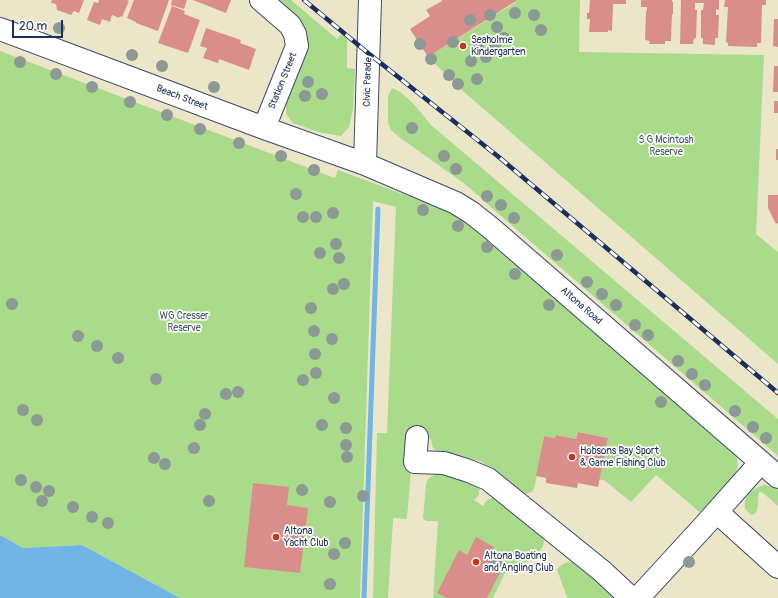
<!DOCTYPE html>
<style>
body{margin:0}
#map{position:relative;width:778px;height:598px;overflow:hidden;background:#ece6c9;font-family:Pangolin,sans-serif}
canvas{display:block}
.scale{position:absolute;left:12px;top:20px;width:51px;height:18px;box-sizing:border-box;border:2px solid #1b2f5e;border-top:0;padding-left:5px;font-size:12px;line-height:14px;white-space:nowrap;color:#1b2f5e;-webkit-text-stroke:3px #fdfcf7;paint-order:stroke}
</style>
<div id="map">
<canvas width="778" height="598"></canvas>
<div class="scale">20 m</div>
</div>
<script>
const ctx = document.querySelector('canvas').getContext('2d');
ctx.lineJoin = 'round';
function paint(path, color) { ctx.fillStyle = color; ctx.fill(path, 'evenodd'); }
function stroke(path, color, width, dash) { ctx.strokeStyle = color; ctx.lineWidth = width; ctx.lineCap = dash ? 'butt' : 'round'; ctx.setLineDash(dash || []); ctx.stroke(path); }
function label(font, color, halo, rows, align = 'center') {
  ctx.font = font + ' Pangolin,sans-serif'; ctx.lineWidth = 3.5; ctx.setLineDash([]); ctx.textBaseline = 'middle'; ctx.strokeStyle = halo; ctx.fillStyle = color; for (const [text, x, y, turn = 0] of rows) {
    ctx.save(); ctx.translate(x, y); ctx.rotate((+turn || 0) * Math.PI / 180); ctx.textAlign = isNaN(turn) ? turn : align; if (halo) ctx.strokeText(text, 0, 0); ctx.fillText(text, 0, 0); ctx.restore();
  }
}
paint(new Path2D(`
 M279,0H291L337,39L341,34L347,39V68L355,69L353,109L349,127L341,136L318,132L293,123L286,114V101L305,33L295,14Z
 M516,0H580L579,52L764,55L756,234L778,252V364L463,91L428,57L516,2Z
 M0,51L335,178L338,170L462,216L735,453L737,459L738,465L735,475L702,514L656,475L631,502L604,480H599L608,438L578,432L576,439L556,435L555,438L544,436L535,485L532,492L525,494L482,462L473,459L460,456L439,453L433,448L431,440L427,436L414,435L407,518L406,519L393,518V520L388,598H373L377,433H387L396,207L373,201L360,598H180L82,545L23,548L0,535Z
 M392,88C407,93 421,113 431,125L778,419V456L486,203L481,198L465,184L399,137L391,130L388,123V96Z
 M446,473L480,484L479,495L474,500L483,506L486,501L495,496L542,536L544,541L543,546L535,559L507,569L493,598H433L438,521H426L423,518L426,484C429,474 437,474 446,473Z
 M764,485L770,486L778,489V506L762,492H759C757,499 761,514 751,515L745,509C743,495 752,489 764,485Z
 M569,562L576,563L619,598H566L567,597L557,570C560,565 564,563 569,562Z`), '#a9db8a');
paint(new Path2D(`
 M0,535L23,548L82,545L180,598H0Z`), '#70b5e6');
stroke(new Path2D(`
 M364,598L378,209`), '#70b5e6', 5);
paint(new Path2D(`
 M52,0H84L79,13L74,11L71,15L57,10L56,4L51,3Z
 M99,0H127L129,1L122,17L120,16L119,18L112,15L110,22L102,19L100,25L87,20L94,2L98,3Z
 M134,0H169L158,31L136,23V22L127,18Z
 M172,0H187L184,9L171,5Z
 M193,0H231L226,13Z
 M441,0H516V1L428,57L410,29L430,16L426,10L442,1Z
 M590,0H626V4H613L612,31L608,30V32H589L590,19H587V13H589Z
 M641,0H672V2H673V14H672L671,41H665V44H649L650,41L645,40L646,11H647V7H641Z
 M681,0H719V10L716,9V15H719L718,38H715V45L703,44V38H701V10H703L704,3H695V10H697L696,38H694L693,44H680Z
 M725,0H766V5H762L761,43H757V47L728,46V43L726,42L728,7H724Z
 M172,6L185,11L184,14L200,20L188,53L158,43Z
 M774,19H778V47L773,46Z
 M206,28L241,40L240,43L256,49L249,70L219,59L218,63L203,58L207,48L200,46Z
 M774,66H778V92H773Z
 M774,101H778V113H774Z
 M776,149H778V160H776Z
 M768,195H778V223L776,224L768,208Z
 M578,432L608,438L598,487L578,483L577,488L546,483V478L536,476L544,436L555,438L556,435L576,439Z
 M253,483L289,487L287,505L308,508L300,573L244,567Z
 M476,537L494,547L492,551L502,556L496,568L501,571L487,598H447L437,593L459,550L467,555Z`), '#da8e8c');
const minor = new Path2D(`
 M261,0L290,25L295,34L297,46L264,128
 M0,29L264,128L365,164L456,203L472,213L492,229L778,477
 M365,164L370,0
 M417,437L415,462L444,463L469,471L488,479L602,571L631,598
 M717,512L778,567
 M638,598L704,526L761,462`);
stroke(minor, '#3a4a6e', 24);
stroke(minor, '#fff', 22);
const rail = new Path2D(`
 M304,0L368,53L500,158L778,393`);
stroke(rail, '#1b2f5e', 4.5);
stroke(rail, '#fdfcf7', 3, [9]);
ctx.fillStyle = '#8c9994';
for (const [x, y] of [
 [515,13],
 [490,15],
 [534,15],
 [470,20],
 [497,27],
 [59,28],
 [541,30],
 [504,38],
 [453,42],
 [420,44],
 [495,46],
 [478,48],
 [132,55],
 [486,57],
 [431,59],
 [471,61],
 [20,62],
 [162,66],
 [56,74],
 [449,75],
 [477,79],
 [308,82],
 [458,84],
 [92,87],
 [214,87],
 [322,94],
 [305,96],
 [130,102],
 [167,115],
 [412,128],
 [200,129],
 [239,143],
 [281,156],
 [444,156],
 [456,169],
 [314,170],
 [296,194],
 [487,196],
 [501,205],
 [423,210],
 [333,213],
 [303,217],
 [316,217],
 [514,218],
 [458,226],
 [336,244],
 [487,247],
 [320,253],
 [557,255],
 [339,258],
 [515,274],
 [587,282],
 [344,284],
 [333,289],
 [602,294],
 [12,304],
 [549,305],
 [616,305],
 [311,308],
 [635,325],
 [314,331],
 [648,335],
 [78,336],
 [332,339],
 [97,346],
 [315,354],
 [118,358],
 [678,361],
 [316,373],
 [692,374],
 [156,379],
 [303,380],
 [705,385],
 [238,392],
 [226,394],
 [334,398],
 [661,402],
 [23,410],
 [735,411],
 [205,414],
 [37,420],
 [200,425],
 [322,425],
 [753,427],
 [346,428],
 [766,438],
 [346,445],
 [194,448],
 [347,457],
 [154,458],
 [165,464],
 [21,480],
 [36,487],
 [302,490],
 [49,491],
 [363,496],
 [42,501],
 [209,501],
 [330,502],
 [73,507],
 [92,517],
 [108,523],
 [345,543],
 [334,554],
 [689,562],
 [496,563],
 [330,584]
]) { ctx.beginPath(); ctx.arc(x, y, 6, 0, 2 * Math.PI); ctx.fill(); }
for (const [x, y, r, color] of [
 [463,46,4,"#c8321e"],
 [572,457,4,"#c8321e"],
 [276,537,4,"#c8321e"],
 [476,562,4,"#c8321e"]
]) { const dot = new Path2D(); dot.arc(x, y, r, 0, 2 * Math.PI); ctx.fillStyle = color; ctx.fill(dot); stroke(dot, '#fdfcf7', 1.5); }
label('10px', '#1b2f5e', '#fdfcf7', [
 ["Seaholme",471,40],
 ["Kindergarten",471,52],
 ["Hobsons Bay Sport",580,451],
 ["& Game Fishing Club",580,463],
 ["Altona",284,531],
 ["Yacht Club",284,543],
 ["Altona Boating",484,556],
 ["and Angling Club",484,568]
], 'left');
label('10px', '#1b2f5e', '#fdfcf7', [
 ["Station Street",283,81,-68],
 ["Civic Parade",368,82,-88],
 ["Beach Street",182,98,21],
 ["Altona Road",581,306,41]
]);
label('10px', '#3e5a69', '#fdfcf7', [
 ["S G Mcintosh",666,140],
 ["Reserve",666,152],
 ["WG Cresser",184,316],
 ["Reserve",184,328]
]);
</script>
